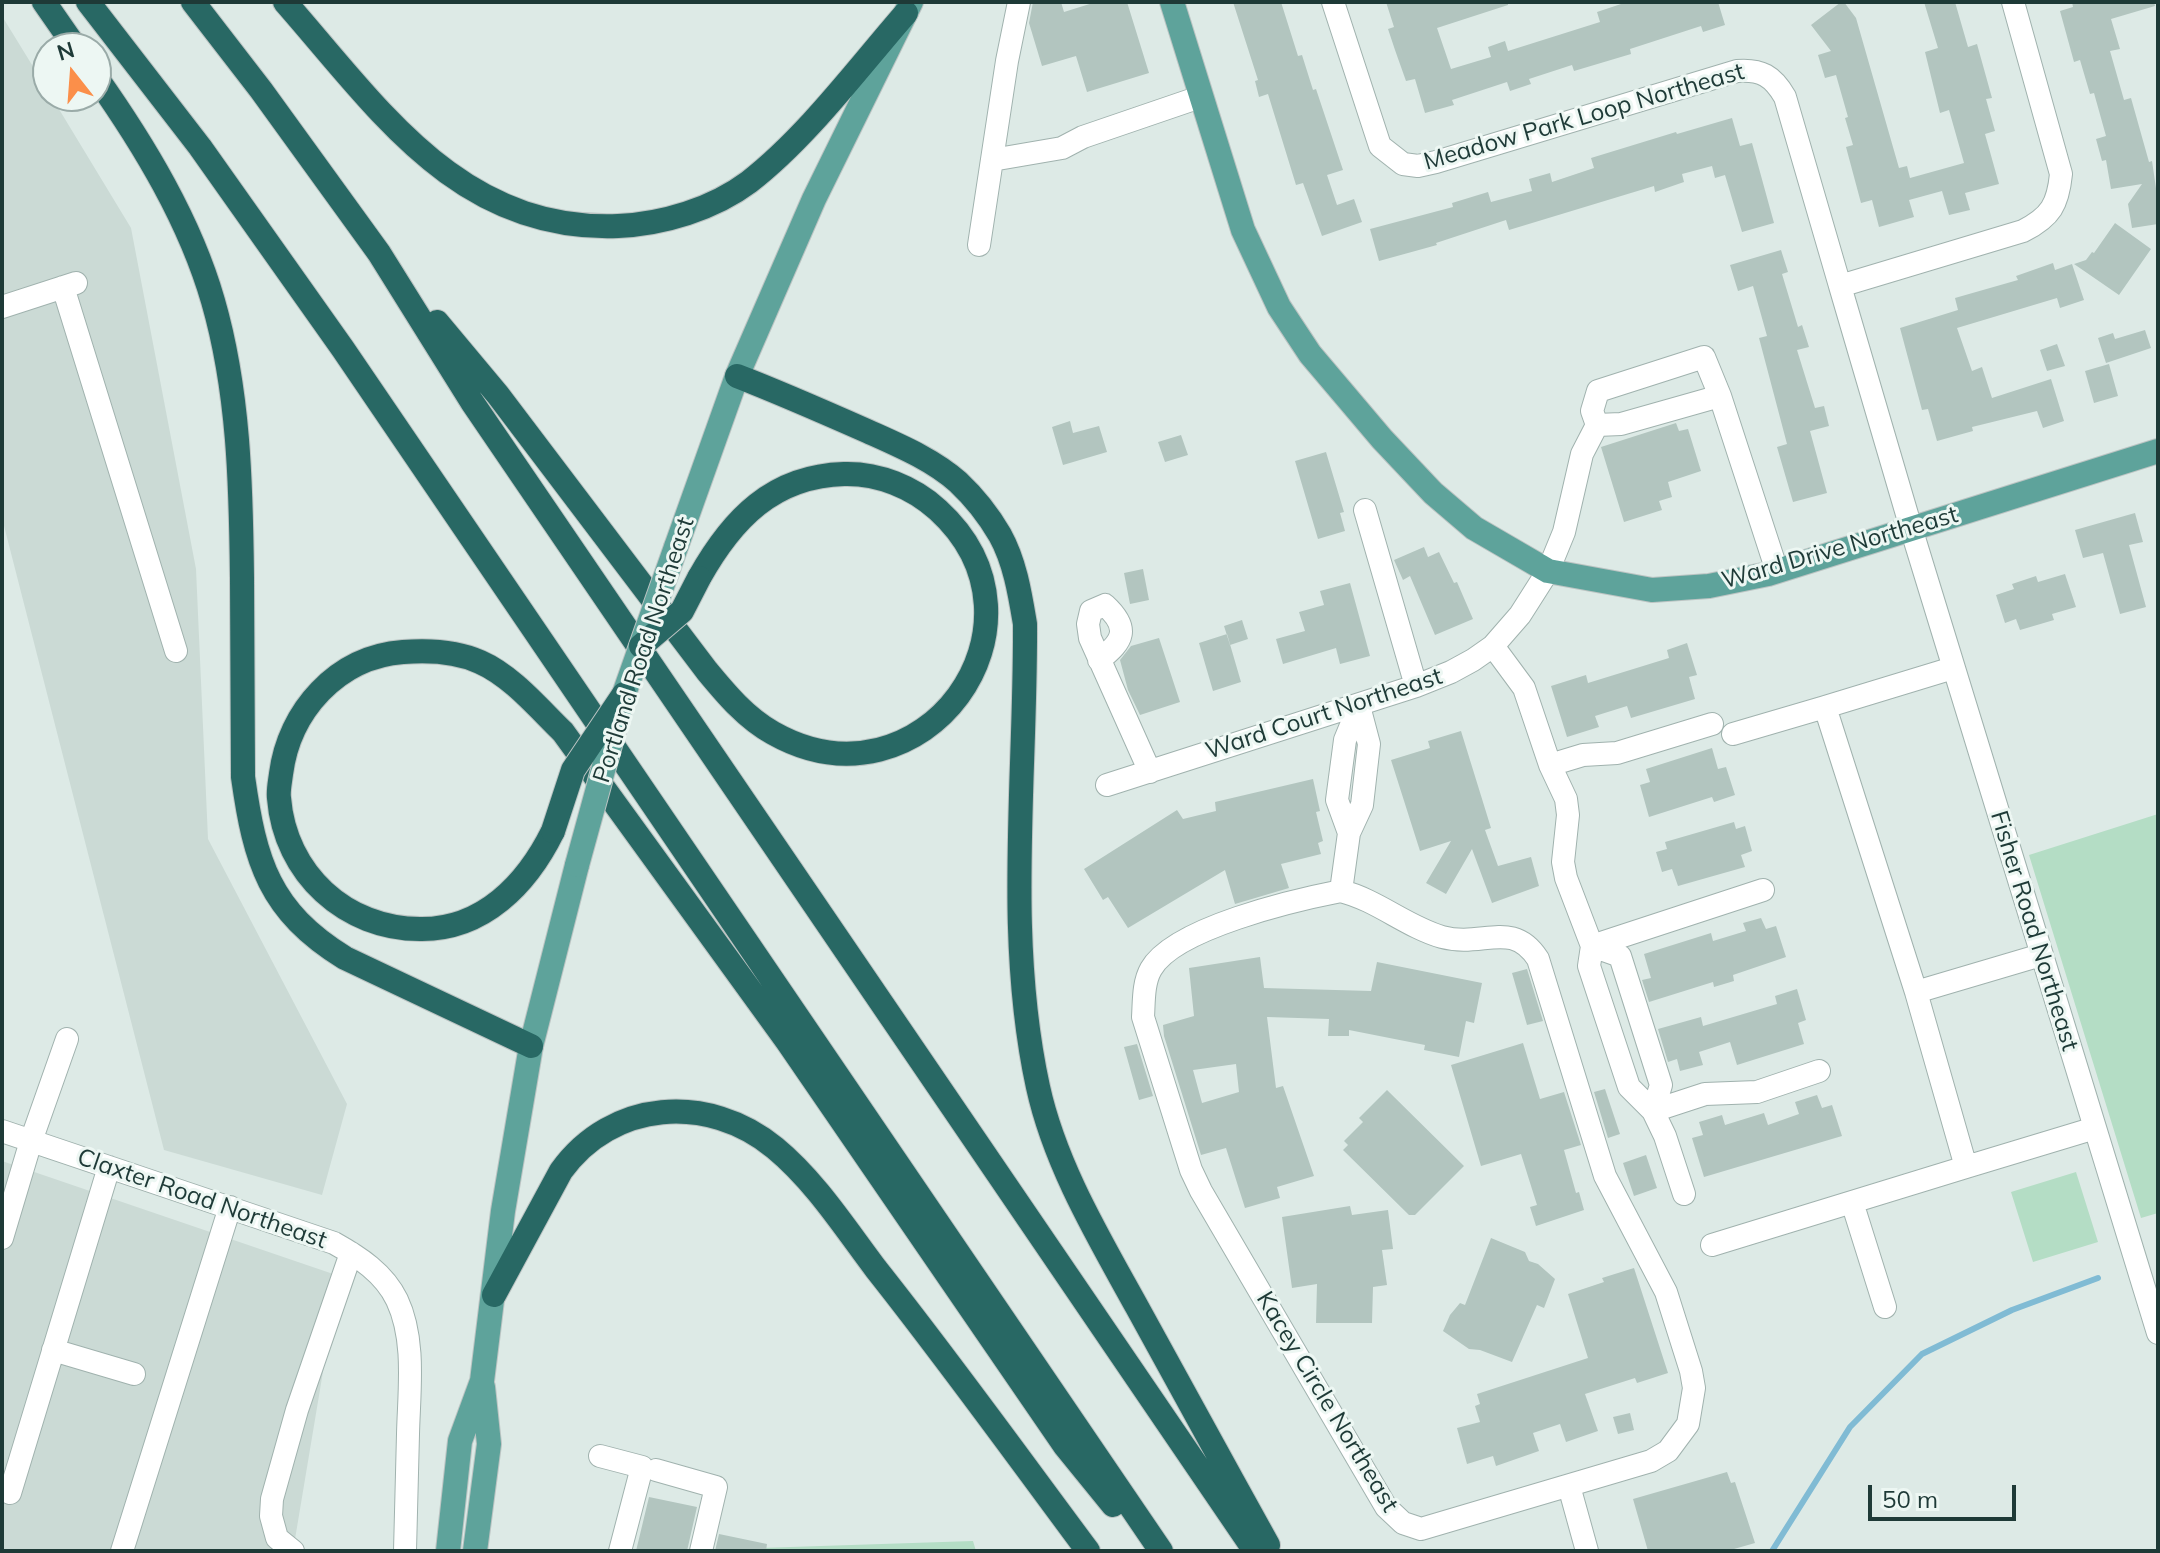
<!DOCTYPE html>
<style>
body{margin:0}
#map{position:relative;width:2160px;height:1553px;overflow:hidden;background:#ddeae6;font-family:Mulish,sans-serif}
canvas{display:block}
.frame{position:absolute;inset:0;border:4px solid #1e3a37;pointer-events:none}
.north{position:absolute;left:32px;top:32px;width:80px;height:80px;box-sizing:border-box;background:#edf7f3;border:2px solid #9aaba8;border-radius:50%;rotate:343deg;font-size:22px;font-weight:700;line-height:32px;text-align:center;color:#1e3a37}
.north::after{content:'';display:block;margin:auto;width:28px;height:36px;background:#fb8f4a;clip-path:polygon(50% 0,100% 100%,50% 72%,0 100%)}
.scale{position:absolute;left:1868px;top:1485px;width:148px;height:36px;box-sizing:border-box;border:4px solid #1e3a37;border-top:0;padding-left:10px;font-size:24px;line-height:28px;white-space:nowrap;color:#1e3a37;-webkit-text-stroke:6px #edf7f3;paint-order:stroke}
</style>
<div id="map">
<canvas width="2160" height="1553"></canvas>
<div class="frame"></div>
<div class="north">N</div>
<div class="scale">50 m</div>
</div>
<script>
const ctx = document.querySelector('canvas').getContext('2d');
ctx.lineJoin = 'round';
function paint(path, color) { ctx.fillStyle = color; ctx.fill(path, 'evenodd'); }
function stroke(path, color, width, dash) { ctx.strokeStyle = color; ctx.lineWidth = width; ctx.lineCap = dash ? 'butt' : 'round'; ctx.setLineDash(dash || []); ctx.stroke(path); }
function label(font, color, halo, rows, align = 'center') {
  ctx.font = font + ' Mulish,sans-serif'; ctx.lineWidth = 6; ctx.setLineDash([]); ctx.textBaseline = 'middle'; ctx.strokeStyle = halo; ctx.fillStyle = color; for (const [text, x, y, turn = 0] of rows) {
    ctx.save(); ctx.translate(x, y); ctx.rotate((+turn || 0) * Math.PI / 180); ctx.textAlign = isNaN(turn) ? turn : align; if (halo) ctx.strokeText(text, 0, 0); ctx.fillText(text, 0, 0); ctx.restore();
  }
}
paint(new Path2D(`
 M2,16L48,91V96H51L131,228L196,569L208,839L347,1104L322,1195L164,1150L2,518Z
 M2,1161L339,1276L293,1551H2Z`), '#cbdad5');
paint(new Path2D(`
 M2158,814V1213L2141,1218L2029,855Z
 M2076,1172L2098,1242L2033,1262L2011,1192Z
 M973,1541L976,1551H760V1548Z`), '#b4ddc5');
stroke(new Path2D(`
 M1772,1551L1850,1427L1922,1354L2012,1310L2098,1278`), '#80bbd4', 6);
paint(new Path2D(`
 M1033,2H1061L1064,12L1096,2H1127L1149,73L1087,92L1076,56L1042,66L1029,23Z
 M1233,2H1281L1298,56L1302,55L1313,90L1316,89L1343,170L1327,175L1337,205L1354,199L1362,222L1322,236L1303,183L1296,185L1268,94L1259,97L1255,81L1258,80Z
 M1386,2H1508V5L1437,28L1451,69L1491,57L1488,47L1505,41L1508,51L1600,22L1597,12L1627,2H1718L1725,25L1703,32L1701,26L1630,49L1631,54L1574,71L1572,65L1529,79L1531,84L1510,91L1507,82L1452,100L1454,105L1425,113L1415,79L1406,81L1395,50L1388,29L1394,27Z
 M1841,2H1844L1856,18L1899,168L1907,166L1910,178L1964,163L1949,110L1940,113L1925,52L1938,48L1924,2H1955L1968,47L1977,44L1992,98L1986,99L1995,131L1985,134L1999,184L1965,193L1970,210L1949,215L1942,191L1909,200L1914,217L1879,227L1872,200L1861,203L1846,147L1853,145L1845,118L1848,117L1836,75L1825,78L1818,55L1831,51L1811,25Z
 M2072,2H2154L2155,6L2111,19L2120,49L2110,51L2124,100L2131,98L2149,162L2152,161L2158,202V224L2132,228L2128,204L2142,184L2111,189L2106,160L2102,161L2096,139L2106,136L2094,93L2090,94L2080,60L2074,62L2060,11L2073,7Z
 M1732,118L1740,146L1752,143L1774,223L1742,232L1725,175L1715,178L1712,166L1682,174L1684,182L1655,192L1654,186L1509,230L1506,220L1436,243L1437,245L1379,261L1370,229L1453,207L1452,203L1488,192L1491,202L1532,191L1529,179L1550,173L1552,182L1594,168L1591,158L1676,132L1677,134Z
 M2115,223L2151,249L2119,295L2074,264L2086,260L2092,252L2094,253Z
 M1781,250L1788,272L1782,274L1798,327L1802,325L1809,347L1797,350L1815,408L1824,406L1829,426L1810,431L1827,493L1793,502L1777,447L1787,444L1759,338L1767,336L1753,286L1738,291L1730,265Z
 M2053,263L2055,270L2072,264L2084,300L2060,308L2057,298L1957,328L1972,371L1982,367L1992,398L2051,379L2064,421L2043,428L2037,411L1972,427L1973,431L1937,441L1928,409L1922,410L1900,328L1958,310L1955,298L2018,280L2016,276Z
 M2145,330L2151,348L2106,363L2098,338L2113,333L2115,339Z
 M2057,344L2065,366L2047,371L2040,350Z
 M2109,364L2118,396L2094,403L2085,371Z
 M1070,421L1073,433L1099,426L1107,452L1063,465L1052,427Z
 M1676,423L1679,431L1688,429L1701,471L1668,482L1672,497L1659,501L1662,510L1624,522L1601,447Z
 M1181,435L1188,455L1165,462L1158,442Z
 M1326,452L1344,512L1340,513L1345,531L1318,539L1295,461Z
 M2135,513L2143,542L2129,545L2146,607L2120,614L2103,553L2083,558L2075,530Z
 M1424,547L1428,557L1439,552L1454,583L1457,582L1473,619L1435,635L1410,576L1403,580L1394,560Z
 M1143,569L1149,600L1130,604L1124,573Z
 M2065,574L2076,607L2052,614L2054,620L2020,630L2016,619L2005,623L1996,595L2014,589L2012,584L2036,576L2038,582Z
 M1350,583L1370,656L1340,664L1336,648L1283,664L1276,639L1305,631L1299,612L1324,605L1320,591Z
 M1242,620L1248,639L1230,645L1224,626Z
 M1227,634L1241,682L1213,691L1199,643Z
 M1159,638L1180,702L1140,715L1128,690L1120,660L1131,646Z
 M1687,643L1697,675L1689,677L1695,699L1631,718L1627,706L1595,716L1599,727L1567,737L1551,686L1586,675L1588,683L1669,658L1667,650Z
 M1461,731L1491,828L1485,830L1498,866L1531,857L1539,886L1492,903L1472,849L1446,894L1426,883L1451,841L1420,851L1391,760L1430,748L1428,741Z
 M1712,748L1718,769L1726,767L1735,795L1714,802L1712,797L1649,817L1640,785L1650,782L1646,769Z
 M1313,779L1320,811L1316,812L1323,841L1318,843L1321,854L1281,864L1289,888L1235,904L1225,870L1128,928L1108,897L1103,900L1084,869L1177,810L1183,819L1216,811L1215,802Z
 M1734,822L1736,829L1745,826L1752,851L1741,855L1745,867L1678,886L1672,869L1662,872L1656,852L1667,849L1665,842Z
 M1761,918L1766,929L1776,926L1786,957L1733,975L1734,981L1714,987L1713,982L1649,1002L1642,980L1651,978L1644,954L1711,933L1713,941L1746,931L1743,923Z
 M1260,957L1264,988L1371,991L1377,962L1482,983L1474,1023L1466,1021L1459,1057L1424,1050L1425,1045L1349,1030V1036H1328L1329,1019L1267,1017L1276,1088L1283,1086L1314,1176L1277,1187L1280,1198L1245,1208L1226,1148L1201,1155L1164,1036L1163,1025L1194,1016L1189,968ZM1236,1064L1239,1092L1202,1103L1193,1070Z
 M1527,969L1543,1021L1527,1025L1512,973Z
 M1797,989L1806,1020L1798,1023L1804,1044L1737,1065L1730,1042L1699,1052L1703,1065L1680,1071L1677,1059L1668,1062L1658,1029L1701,1017L1703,1026L1777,1004L1775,996Z
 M1523,1043L1540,1099L1564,1092L1581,1145L1564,1150L1576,1193L1579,1192L1584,1210L1536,1226L1530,1207L1537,1205L1521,1154L1481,1166L1451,1065Z
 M1137,1044L1153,1096L1139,1100L1124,1047Z
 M1605,1089L1620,1134L1608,1138L1594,1092Z
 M1387,1090L1464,1166L1415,1215H1409L1343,1150L1348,1145L1344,1141L1363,1122L1359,1118Z
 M1817,1095L1822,1108L1832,1105L1842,1136L1704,1177L1692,1138L1703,1135L1699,1122L1722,1115L1725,1125L1764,1113L1768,1125L1799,1114L1795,1102Z
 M1646,1155L1657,1188L1634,1196L1623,1163Z
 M1350,1206L1352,1215L1388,1210L1393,1249L1382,1250L1387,1285L1373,1287L1372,1323H1316L1317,1284L1292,1288L1282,1217Z
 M1491,1238L1525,1252L1529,1261L1538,1264L1555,1279L1544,1308L1537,1305L1512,1362L1480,1350L1469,1349L1443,1331L1450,1315L1460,1303L1465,1305Z
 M1634,1268L1668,1373L1637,1383L1635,1378L1585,1394L1598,1431L1566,1442L1560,1424L1533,1433L1539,1451L1496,1466L1493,1456L1467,1464L1457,1428L1480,1422L1475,1406L1480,1404L1477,1394L1588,1358L1568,1294L1604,1282L1602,1278Z
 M1630,1413L1634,1430L1618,1434L1613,1417Z
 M1727,1472L1731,1483L1735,1482L1755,1543L1727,1551H1648L1633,1499Z
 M649,1497L697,1507L687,1551H636Z
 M719,1534L767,1544L766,1551H715Z`), '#b2c5bf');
const minor = new Path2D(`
 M1333,2L1380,146L1403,164L1418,166L1436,162L1737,71C1761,69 1773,76 1785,97L1840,286L2023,231C2051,217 2058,204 2061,174L2013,2
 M992,160L1062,148L1083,137L1200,97
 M979,245L1007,61L1019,2
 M1840,286L1911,528L2158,1333
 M63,287L176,651
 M2,307L76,283
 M1720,396L1777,571
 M1365,510L1416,686
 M1493,646L1524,688L1550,765L1566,799L1568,815L1563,862L1566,878L1592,946L1589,966L1629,1087L1653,1111L1665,1136L1684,1194
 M1099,660C1124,641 1130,628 1105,605L1091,611L1088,624L1090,638L1150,772
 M1953,668L1825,707L1916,992L2041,955
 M1733,734L1825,707
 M1550,765L1583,755L1617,753L1712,724
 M1107,785L1416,686L1451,672L1473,660L1493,646L1520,615L1548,571L1564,532L1582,454L1597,425L1592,411L1598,391L1704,357L1720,396L1621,424L1597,425
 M1349,833L1337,800L1345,740L1359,706
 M1341,891C1377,900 1407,927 1442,937C1483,948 1512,919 1538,959L1605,1176L1666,1292L1691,1371L1694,1388L1688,1424L1668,1451L1651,1461L1421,1529L1403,1523L1386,1507L1201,1191L1191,1170L1143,1017C1144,1002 1143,983 1151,969C1174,928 1295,900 1341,891Z
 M1341,891L1349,833L1362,805L1369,744L1359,706
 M1592,946L1620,956L1661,1085L1653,1111
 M1592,946L1763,890
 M1653,1111L1705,1094L1757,1092L1819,1071
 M2,1131L334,1243C359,1257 384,1273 397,1300C416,1340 409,1391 408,1434C407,1473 406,1512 405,1551
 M1966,1167L2095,1128
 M1852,1202L1885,1307
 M2,1238L31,1141L67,1039
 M1712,1245L1966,1167L1916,992
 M53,1350L134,1374
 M600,1456L642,1467L620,1551
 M656,1470L716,1487L701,1551
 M1569,1486L1587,1551
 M10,1493L109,1167
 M122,1551L230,1207
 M293,1551L277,1538L271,1516L272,1499L297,1410L351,1253`);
const major = new Path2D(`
 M1172,2L1243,230L1279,307L1310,354L1382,439L1433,493L1474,528L1548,571L1652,590L1709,586L1768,574L2158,451
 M676,547L737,376L814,199L911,2
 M448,1551L460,1441L482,1381L503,1211L531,1046L577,865
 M475,1551L489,1444L483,1387`);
const highway = new Path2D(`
 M44,2L76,48
 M88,2L200,147L343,349L1161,1551
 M193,2L261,90L379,253L472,402L1255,1551
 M285,2C379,109 459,232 618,226C663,224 713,209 749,182C807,137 858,68 906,13
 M96,77C144,145 190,221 213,301C239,391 241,485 242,578C242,644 243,711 243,777C255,862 269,911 345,958L531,1046
 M437,322L498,395L707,671C726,694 746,718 773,733C922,817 1063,624 938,510C913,487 878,473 844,474C773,476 732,519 699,578
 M737,376C781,393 824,412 867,431C898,445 932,459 958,482C974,497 989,516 1000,535C1015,562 1020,594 1025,624C1026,777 1005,936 1038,1087C1055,1165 1099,1238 1137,1307C1181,1387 1224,1466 1268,1545
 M553,831C527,884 483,930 420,929C346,929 285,874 279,798C278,791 280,782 281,774C289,711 337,657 403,652C429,650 456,651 480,662C512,676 539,709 563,732L787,1041L1065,1446L1113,1505
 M494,1295L561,1171C612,1100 708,1093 775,1148C815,1181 845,1228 876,1269C949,1361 1018,1457 1088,1551`);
stroke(minor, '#a0b2ae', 24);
stroke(major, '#bcc4c3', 26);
stroke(highway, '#bcc4c3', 26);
stroke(minor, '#fff', 22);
stroke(major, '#5ea39b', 24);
stroke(highway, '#286864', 24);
const majorBridge = new Path2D(`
 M577,865L624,694L676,547`);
const highwayBridge = new Path2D(`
 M641,646L682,611L699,578
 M553,831L573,770L624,694`);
stroke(majorBridge, '#bcc4c3', 26, []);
stroke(highwayBridge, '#bcc4c3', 26, []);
stroke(majorBridge, '#5ea39b', 24);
stroke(highwayBridge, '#286864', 24);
label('24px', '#1e3a37', '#edf7f3', [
 ["Meadow Park Loop Northeast",1584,117,-16],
 ["Ward Drive Northeast",1840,548,-16],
 ["Portland Road Northeast",644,650,-72],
 ["Ward Court Northeast",1324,714,-18],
 ["Fisher Road Northeast",2034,931,73],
 ["Claxter Road Northeast",202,1199,19],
 ["Kacey Circle Northeast",1327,1402,59]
]);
</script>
